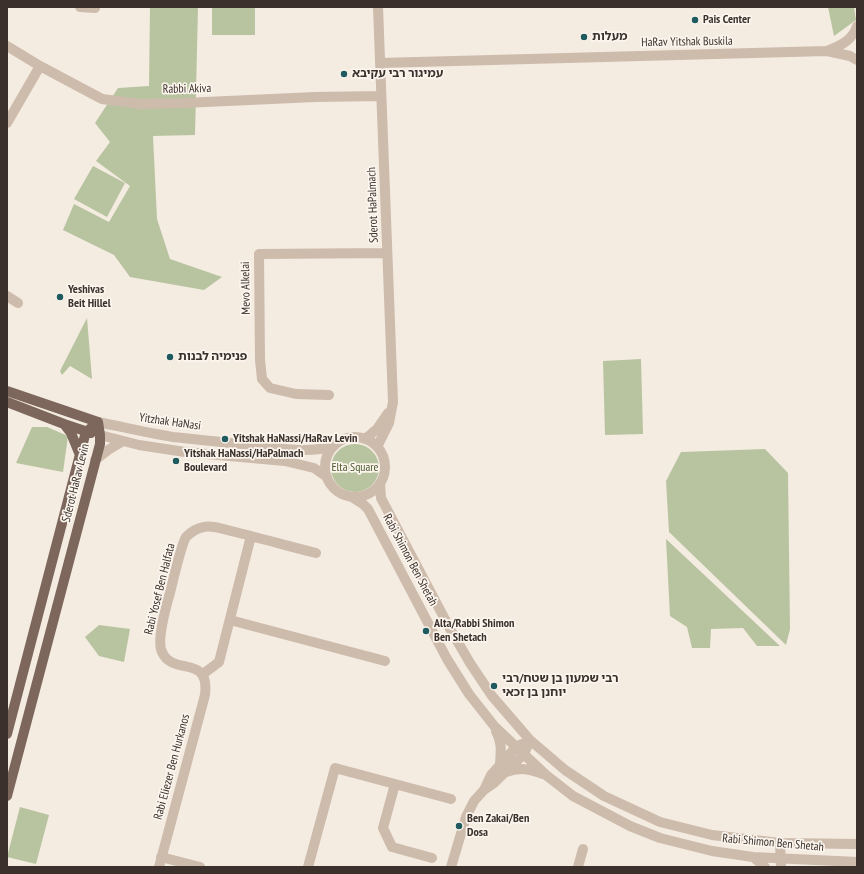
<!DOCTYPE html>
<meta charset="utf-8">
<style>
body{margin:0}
#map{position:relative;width:864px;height:874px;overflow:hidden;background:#f4ebe1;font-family:"PT Sans Narrow",sans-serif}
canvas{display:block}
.frame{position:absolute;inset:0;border:8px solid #3b302b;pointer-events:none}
</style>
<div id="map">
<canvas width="864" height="874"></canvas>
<div class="frame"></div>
</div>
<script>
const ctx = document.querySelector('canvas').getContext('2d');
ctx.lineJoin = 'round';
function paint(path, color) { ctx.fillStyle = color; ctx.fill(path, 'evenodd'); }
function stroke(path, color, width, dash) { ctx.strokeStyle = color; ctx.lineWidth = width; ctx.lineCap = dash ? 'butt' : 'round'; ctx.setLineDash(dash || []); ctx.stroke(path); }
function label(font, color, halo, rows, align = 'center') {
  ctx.font = font + ' "PT Sans Narrow","Noto Sans Hebrew",sans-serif'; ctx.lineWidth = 3.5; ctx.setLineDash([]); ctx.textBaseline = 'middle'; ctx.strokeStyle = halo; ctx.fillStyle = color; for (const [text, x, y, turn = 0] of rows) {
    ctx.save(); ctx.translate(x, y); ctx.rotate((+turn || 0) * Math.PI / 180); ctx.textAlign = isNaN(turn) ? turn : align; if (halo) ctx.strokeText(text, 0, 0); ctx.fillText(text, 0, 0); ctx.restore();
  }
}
paint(new Path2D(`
 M150,7H198L195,135L153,136L157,219L170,259L222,277L204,290L130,277L114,255L63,230L74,204L109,222L130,186L96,161L110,142L95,123L118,88L149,86Z
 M212,7H255V35H212Z
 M828,7H854L856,20L834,36Z
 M93,166L125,183L107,217L74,199Z
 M87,318L92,379L70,366L62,375L60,371Z
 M641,359L643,434L605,435L603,361Z
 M32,427H47L68,436L63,472L16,463Z
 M331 468a24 24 0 1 1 48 0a24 24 0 1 1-48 0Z
 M765,449L788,473L790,629L786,645L669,532L666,481L681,452Z
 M666,539L780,646H757L743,628L711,629L710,648H692L687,627L670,616Z
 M99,625L130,629L124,662L99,656L85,637Z
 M20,807L49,815L36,864L7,857Z`), '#b8c4a0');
stroke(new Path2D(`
 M80,7L95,8
 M7,46L40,66L102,99L140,104L184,103L315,97L381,96
 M827,51C840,46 853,40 857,26
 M380,63L827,51L850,56L857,60
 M7,123L40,66
 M7,296L18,303
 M329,395L296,394L270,388L262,379L260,360L259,254L387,253
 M98,422C123,427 147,433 173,437C199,440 225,442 252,445C279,448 307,454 334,446
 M100,435L139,445L185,452L285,461L314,468L327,477
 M325 467a30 30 0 1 1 60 0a30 30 0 1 1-60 0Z
 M365,439L377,429L388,413
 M377,447L389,423L393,402L378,7
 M95,460L108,450L123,441
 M380,483L381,498L449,627L470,663L492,696L530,740L565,770L604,796L660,822L712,835L780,843L857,844
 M352,497L363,504L368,509L447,659L469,694L495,727L546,775L573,796L630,826L660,838L712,851L753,857L857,862
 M230,620L385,661
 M203,674L219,662L251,536
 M496,731C502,743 501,750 500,764
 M506,772C520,767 530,769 543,774
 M395,784L383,828L392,847L432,858
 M484,790L491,775L516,747L522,744
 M780,843L781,867
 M161,857L200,867
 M753,857L765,867
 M159,867L205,695C210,653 173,677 162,652C156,640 167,603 171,589C173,580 182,543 186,537C191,532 198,528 204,527C212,525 223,529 231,531C260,538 288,546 316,553
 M308,867L335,768L451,799
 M451,867L466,817L474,801L484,790L494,783L524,754L530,740
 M578,867L583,849`), '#cdbbac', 10);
stroke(new Path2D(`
 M7,391L98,422
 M7,402L64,424L91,433
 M64,424L71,433L80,455
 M7,734L84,439L86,432L98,422
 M7,796L100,444V435L98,422`), '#7d675c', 10);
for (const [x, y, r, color] of [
 [695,20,4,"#1f5a5e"],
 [584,37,4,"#1f5a5e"],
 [344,74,4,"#1f5a5e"],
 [60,297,4,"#1f5a5e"],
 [170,357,4,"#1f5a5e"],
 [225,439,4,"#1f5a5e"],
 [176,461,4,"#1f5a5e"],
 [426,631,4,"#1f5a5e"],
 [494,686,4,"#1f5a5e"],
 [459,826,4,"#1f5a5e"]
]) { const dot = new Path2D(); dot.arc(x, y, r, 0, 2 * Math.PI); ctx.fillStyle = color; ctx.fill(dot); stroke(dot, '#fbf5ee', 1.5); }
label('bold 12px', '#3b302b', '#fbf5ee', [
 ["Pais Center",703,20],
 ["מעלות",592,37],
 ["עמיגור רבי עקיבא",352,74],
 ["Yeshivas",68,290],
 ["Beit Hillel",68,304],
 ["פנימיה לבנות",178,357],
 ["Yitshak HaNassi/HaRav Levin",233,439],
 ["Yitshak HaNassi/HaPalmach",184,454],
 ["Boulevard",184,468],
 ["Alta/Rabbi Shimon",434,624],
 ["Ben Shetach",434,638],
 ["רבי שמעון בן שטח/רבי",502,679],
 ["יוחנן בן זכאי",502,693],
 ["Ben Zakai/Ben",467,819],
 ["Dosa",467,833]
], 'left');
label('12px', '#3b302b', '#fbf5ee', [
 ["HaRav Yitshak Buskila",687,42,-1],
 ["Rabbi Akiva",187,89,-1],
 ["Sderot HaPalmach",373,205,-92],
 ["Mevo Alkelai",246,288,-91],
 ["Yitzhak HaNasi",170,422,8],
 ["Sderot HaRav Levin",76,483,-76],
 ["Rabi Shimon Ben Shetah",410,560,62],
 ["Rabi Yosef Ben Halfata",160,589,-76],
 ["Rabi Eliezer Ben Hurkanos",172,767,-75],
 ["Rabi Shimon Ben Shetah",773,843,5]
]);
label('12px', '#4a5a2e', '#fbf5ee', [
 ["Elta Square",355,468]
]);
</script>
